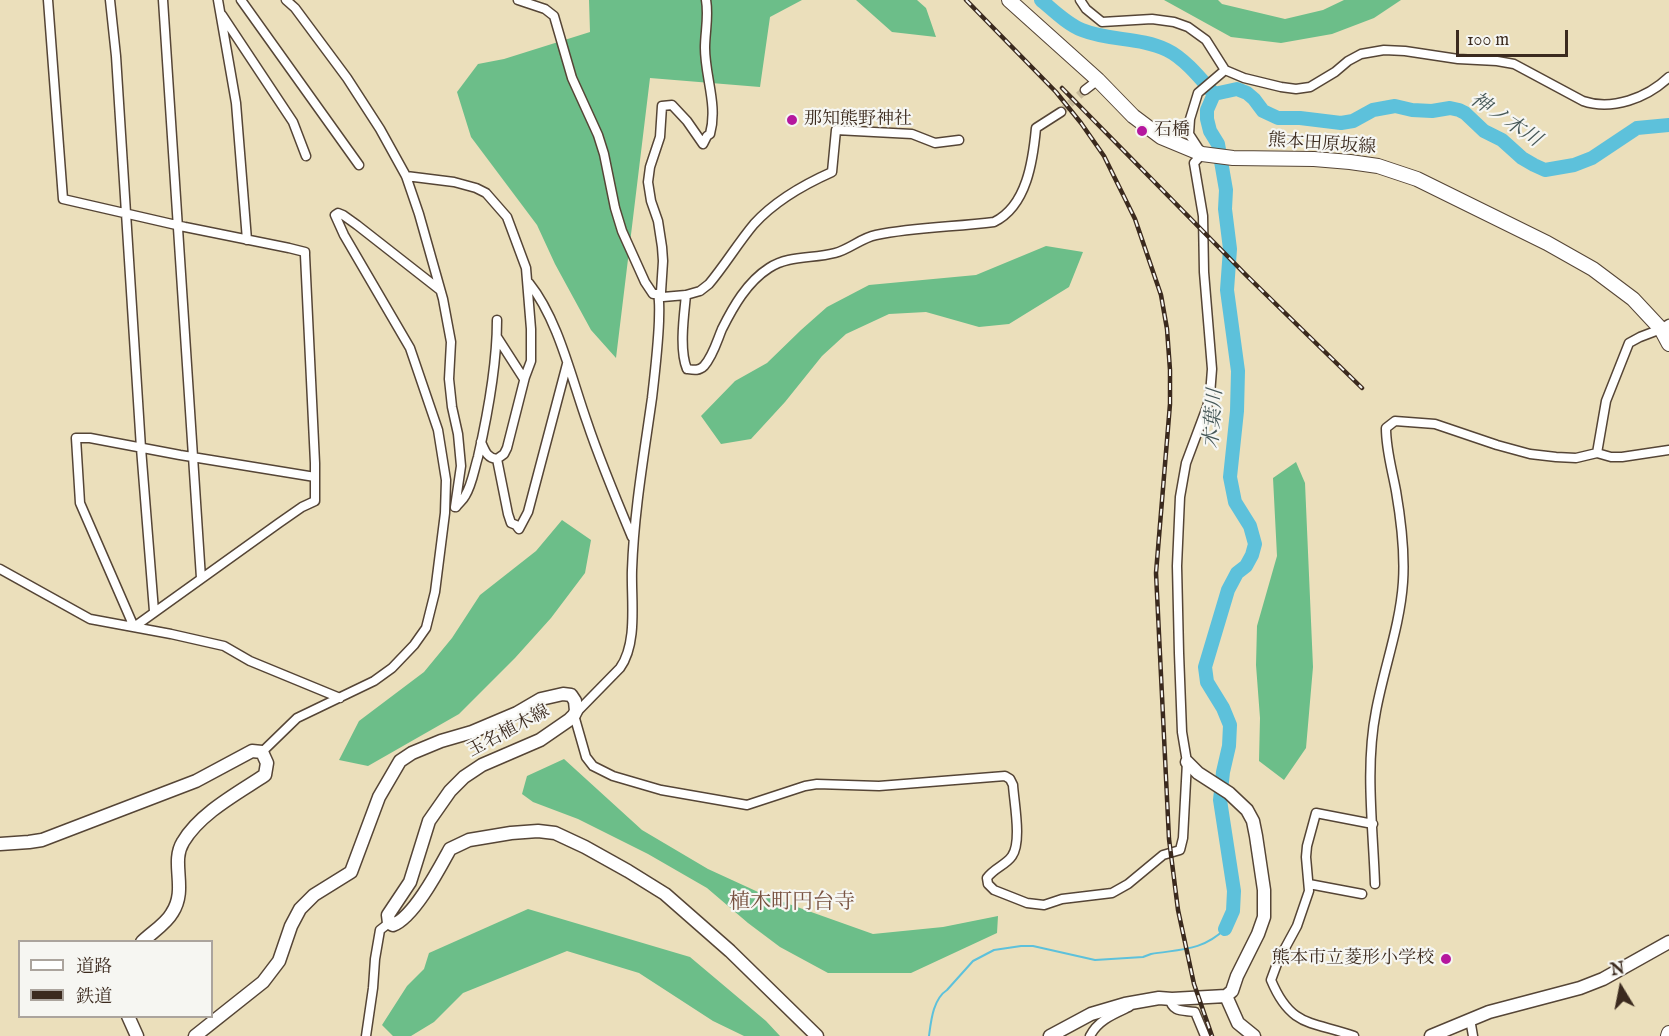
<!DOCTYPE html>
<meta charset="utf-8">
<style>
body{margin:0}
#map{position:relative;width:1669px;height:1036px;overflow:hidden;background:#ebdfbb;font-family:"IM FELL English","Noto Serif JP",serif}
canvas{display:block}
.legend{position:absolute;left:18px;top:940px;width:195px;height:78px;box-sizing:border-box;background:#f6f6f2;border:2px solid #aba49d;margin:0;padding:8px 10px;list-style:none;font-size:18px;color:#3b2a1e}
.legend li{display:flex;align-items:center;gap:12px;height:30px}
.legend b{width:30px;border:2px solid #aba49d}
.north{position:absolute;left:1591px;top:958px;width:60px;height:60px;-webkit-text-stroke:4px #f6f6f2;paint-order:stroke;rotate:350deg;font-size:16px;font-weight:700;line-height:24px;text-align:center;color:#3b2a1e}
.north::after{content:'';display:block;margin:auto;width:21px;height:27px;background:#3b2a1e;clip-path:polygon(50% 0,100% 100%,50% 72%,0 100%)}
.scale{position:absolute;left:1456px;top:30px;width:112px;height:27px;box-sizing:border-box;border:3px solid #3b2a1e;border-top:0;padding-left:8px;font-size:18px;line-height:21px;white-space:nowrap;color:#3b2a1e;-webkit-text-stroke:4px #f6f6f2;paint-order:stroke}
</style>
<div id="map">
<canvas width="1669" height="1036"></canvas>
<ul class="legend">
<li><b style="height:8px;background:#fff"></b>道路</li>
<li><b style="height:8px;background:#3b2a1e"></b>鉄道</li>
</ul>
<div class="north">N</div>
<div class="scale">100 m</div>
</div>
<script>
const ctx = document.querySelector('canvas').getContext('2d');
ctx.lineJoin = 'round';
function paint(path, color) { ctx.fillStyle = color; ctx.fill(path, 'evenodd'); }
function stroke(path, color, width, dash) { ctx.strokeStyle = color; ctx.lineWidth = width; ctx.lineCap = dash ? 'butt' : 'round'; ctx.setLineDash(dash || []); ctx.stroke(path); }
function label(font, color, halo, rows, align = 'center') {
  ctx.font = font + ' "IM FELL English","Noto Serif JP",serif'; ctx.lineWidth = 4.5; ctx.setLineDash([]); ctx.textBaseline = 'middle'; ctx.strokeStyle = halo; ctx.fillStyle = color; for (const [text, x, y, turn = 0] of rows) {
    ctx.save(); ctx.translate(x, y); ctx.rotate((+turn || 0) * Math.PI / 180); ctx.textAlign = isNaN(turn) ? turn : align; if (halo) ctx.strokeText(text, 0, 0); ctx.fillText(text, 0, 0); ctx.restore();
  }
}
paint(new Path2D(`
 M589,0H802L770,17L760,87L650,78L616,358L591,330L555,264L537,225L471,137L457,92L478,64L504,59L590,32Z
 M856,0H917L926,8L936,37L892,32Z
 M1164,0H1218L1222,4L1285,19L1323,10L1344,0H1401L1374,18L1332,34L1281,43L1231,37Z
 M1046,246L1083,252L1069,287L1009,324L979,327L926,312L889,314L846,334L822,356L785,402L751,439L721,444L701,416L735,381L767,363L801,330L827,307L869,285L976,275Z
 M1296,462L1305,483L1313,667L1306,748L1284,780L1259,761L1260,718L1256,665L1257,626L1277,556L1273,478Z
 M562,520L591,540L585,573L551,618L515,658L459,714L368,766L339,760L359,721L424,672L452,638L480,595L536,551Z
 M564,759L642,830L708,869L769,897L873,934L943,927L998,916L997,933L911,973H828L780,947L748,923L707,888L648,854L578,819L533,802L522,794L527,776Z
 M528,909L690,957L766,1021L780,1036H744L713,1021L639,973L567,951L463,993L434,1022L411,1036H393L382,1025L407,986L424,969L429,953Z`), '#6cbe89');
stroke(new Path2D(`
 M929,1036C931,1021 933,999 947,990L973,961L994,950L1021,946H1033L1095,960L1143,957L1151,954C1181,949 1202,951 1225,929`), '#5dc1db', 2);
stroke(new Path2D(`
 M1041,0C1053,10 1067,24 1082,30C1109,41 1140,37 1167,50C1184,58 1201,79 1214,94L1207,110V119L1210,131L1218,144L1226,190L1225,209L1230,249L1227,290L1238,371L1237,411L1230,477L1235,502L1250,526L1255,544L1252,555L1246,566L1237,573L1228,590L1205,667L1207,682L1223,708L1230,725L1229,746L1223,772L1220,800L1234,891L1233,911L1225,929
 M1214,94L1237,89L1247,93L1254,99L1263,111L1278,118H1300L1341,123L1353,121L1373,110L1395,106L1412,110L1432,111L1450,108L1459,110L1465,113L1484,131L1502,140L1522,158L1534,165L1545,170L1574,165L1592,158L1637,128L1669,125`), '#5dc1db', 14);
stroke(new Path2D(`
 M1061,112L1085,90`), '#c8bb9c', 8, [8, 4]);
const street = new Path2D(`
 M48,0L63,199L185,227L289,248L305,252V255L315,463V501L302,507L279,523L134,627
 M110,0L116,56L141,448L154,611
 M163,0L201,578
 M218,0L236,103L247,240
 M241,0L359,165
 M286,0L295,8L347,78L380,129L406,176L419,214L443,299L451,342L449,379L452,407L458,434L461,466L455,507
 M518,0L545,9L554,16L572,78L598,135L604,154L615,208L622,231L645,282L653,294H658L663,297L686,295L700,291L709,284C725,265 738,243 754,224C774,202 805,184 832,172L836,130L912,134L935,143L959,140
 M706,0C709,16 705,32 705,48C705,77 718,105 710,134L707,136L703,144L687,121L672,105L662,106L660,137L650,167L648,182L651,201L658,221L662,247L663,261L661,292L658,294C660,303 659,312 659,321C658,347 655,372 652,398C644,455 634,512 632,570C631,600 638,643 620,668L574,715L586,757L593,766L613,776L661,790L747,805L805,786L817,784L879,786L1005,776L1010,779L1013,785C1014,802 1022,842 1012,856C1006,865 994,868 987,878L988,884L994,890L1027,903L1044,905L1062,899L1112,893L1128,884L1163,855L1180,850L1183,838L1187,762L1182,732L1179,653L1177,566L1180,497L1186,463L1207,407L1210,395L1212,369L1204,272L1203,216L1194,163L1202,154L1189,134L1190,119L1198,93L1225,70
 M1080,0L1086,9L1102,22L1152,19L1174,22L1188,27L1206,40L1225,70L1244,78L1281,87L1296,89L1310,87L1335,72L1348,61L1361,54L1384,50L1405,51L1458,59L1497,61L1514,64L1583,101C1612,111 1647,98 1669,77
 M222,15L293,122L306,156
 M1085,90L1098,80
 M406,176L454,182L476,188L486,193L507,217L526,268L531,329V361L525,377L507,448L504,454L497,459
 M529,283C558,319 571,377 587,422C600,461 616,499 632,537
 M686,295C684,315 679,350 687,369C694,370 699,371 704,366C713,356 717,341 722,329C733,307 747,282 769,268C789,255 812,259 835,253C850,249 861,238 876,235C915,227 955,227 994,222C1027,206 1033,160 1036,128L1061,112
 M497,337L524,379
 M481,442C485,451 487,458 497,459
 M1597,453L1606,401L1629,343L1640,337L1661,329L1669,324
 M497,459L508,514L511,523L516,525L519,529L528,512L567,364
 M456,507C459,503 463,500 465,496C472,485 474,470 478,457C488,413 497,365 497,320
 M0,569L90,619L171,634L224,646L250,661L340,698
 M134,627L80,503L76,438H90L180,455L315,477
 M262,752L297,718L374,681L392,668L414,645L426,628L435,592L445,513L446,480L438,430L410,348L344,235L335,215L338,213L343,215L357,225L440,290
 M1309,884L1362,894
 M1375,884C1373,827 1365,767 1376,711C1384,668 1400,626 1403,582C1405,552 1401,520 1396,491C1392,469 1386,450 1386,428L1395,421L1435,424L1497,445L1530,454L1556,457L1576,458L1597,453L1611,457H1622L1669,450
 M1170,999C1172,1013 1184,1010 1195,1012L1205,1036
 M1470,1019L1473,1036
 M366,1036L373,988L375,959L380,930L389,923
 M1090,1036C1098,1020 1114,1014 1129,1007
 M1354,1036C1312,1021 1291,1028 1271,980L1278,961L1297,926L1309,891L1306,857L1307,846L1316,813L1373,824`);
const secondary = new Path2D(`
 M1187,762L1198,773L1229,793L1247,810L1253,821L1256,836L1264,890V917L1258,934L1237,976L1232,991L1226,996
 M0,844L29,842L42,840L196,781L252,751L262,752L267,763L265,775C238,793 200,813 183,842C170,863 188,889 172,913C166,924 151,933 142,942
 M1226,996L1238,1023L1254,1036
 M128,1016L137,1036
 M195,1036L263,982L279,961L291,926L300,909L314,895L351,872L379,797L400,761L412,753L441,741L472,732L517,713L541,699L563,694L571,695L575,701L576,711L574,715L569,720L540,740L482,765L464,777L450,791L429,821L410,882L388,915L389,923L393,925C414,917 439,869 450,849L469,840L511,833L538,831L555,833L585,847L628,871L665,894L730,951L817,1036
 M1050,1036L1091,1014L1125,1004L1159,998L1172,999L1226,996
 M1431,1036L1489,1012L1580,988L1603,979L1669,942`);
const primary = new Path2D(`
 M1009,0L1098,80L1133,116L1161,137L1202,154L1233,158L1314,159L1350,162L1378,166L1417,179L1547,243L1593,269L1633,299L1661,329L1669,344
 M1668,1036L1669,1033`);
stroke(street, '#554536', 11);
stroke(secondary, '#554536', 15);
stroke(primary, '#554536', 16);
stroke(street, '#fff', 8);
stroke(secondary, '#fff', 12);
stroke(primary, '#fff', 14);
const rail = new Path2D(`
 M966,0L1056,92L1081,123L1104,156L1135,219L1161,295L1167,329L1170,370V404L1156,573L1169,839L1178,910L1194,984L1212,1036
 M1062,88L1246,275L1362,388`);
stroke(rail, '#3b2a1e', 4.5);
stroke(rail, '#f6f6f2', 2, [7]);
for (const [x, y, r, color] of [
 [792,120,6,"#b5179e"],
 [1142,131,6,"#b5179e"],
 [1446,959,6,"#b5179e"]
]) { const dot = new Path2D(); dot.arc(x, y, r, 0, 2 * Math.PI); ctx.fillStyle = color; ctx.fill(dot); stroke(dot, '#f6f6f2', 2); }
label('18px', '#3b2a1e', '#f6f6f2', [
 ["那知熊野神社",804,120],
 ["石橋",1154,131],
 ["熊本市立菱形小学校",1434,959,"right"]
], 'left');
label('18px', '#3b2a1e', '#f6f6f2', [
 ["熊本田原坂線",1322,145,4],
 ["玉名植木線",509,732,-28]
]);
label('italic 20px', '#455757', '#f6f6f2', [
 ["神ノ木川",1505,121,34],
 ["木葉川",1215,419,-86]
]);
label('21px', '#785241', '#f6f6f2', [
 ["植木町円台寺",792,904]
]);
</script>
